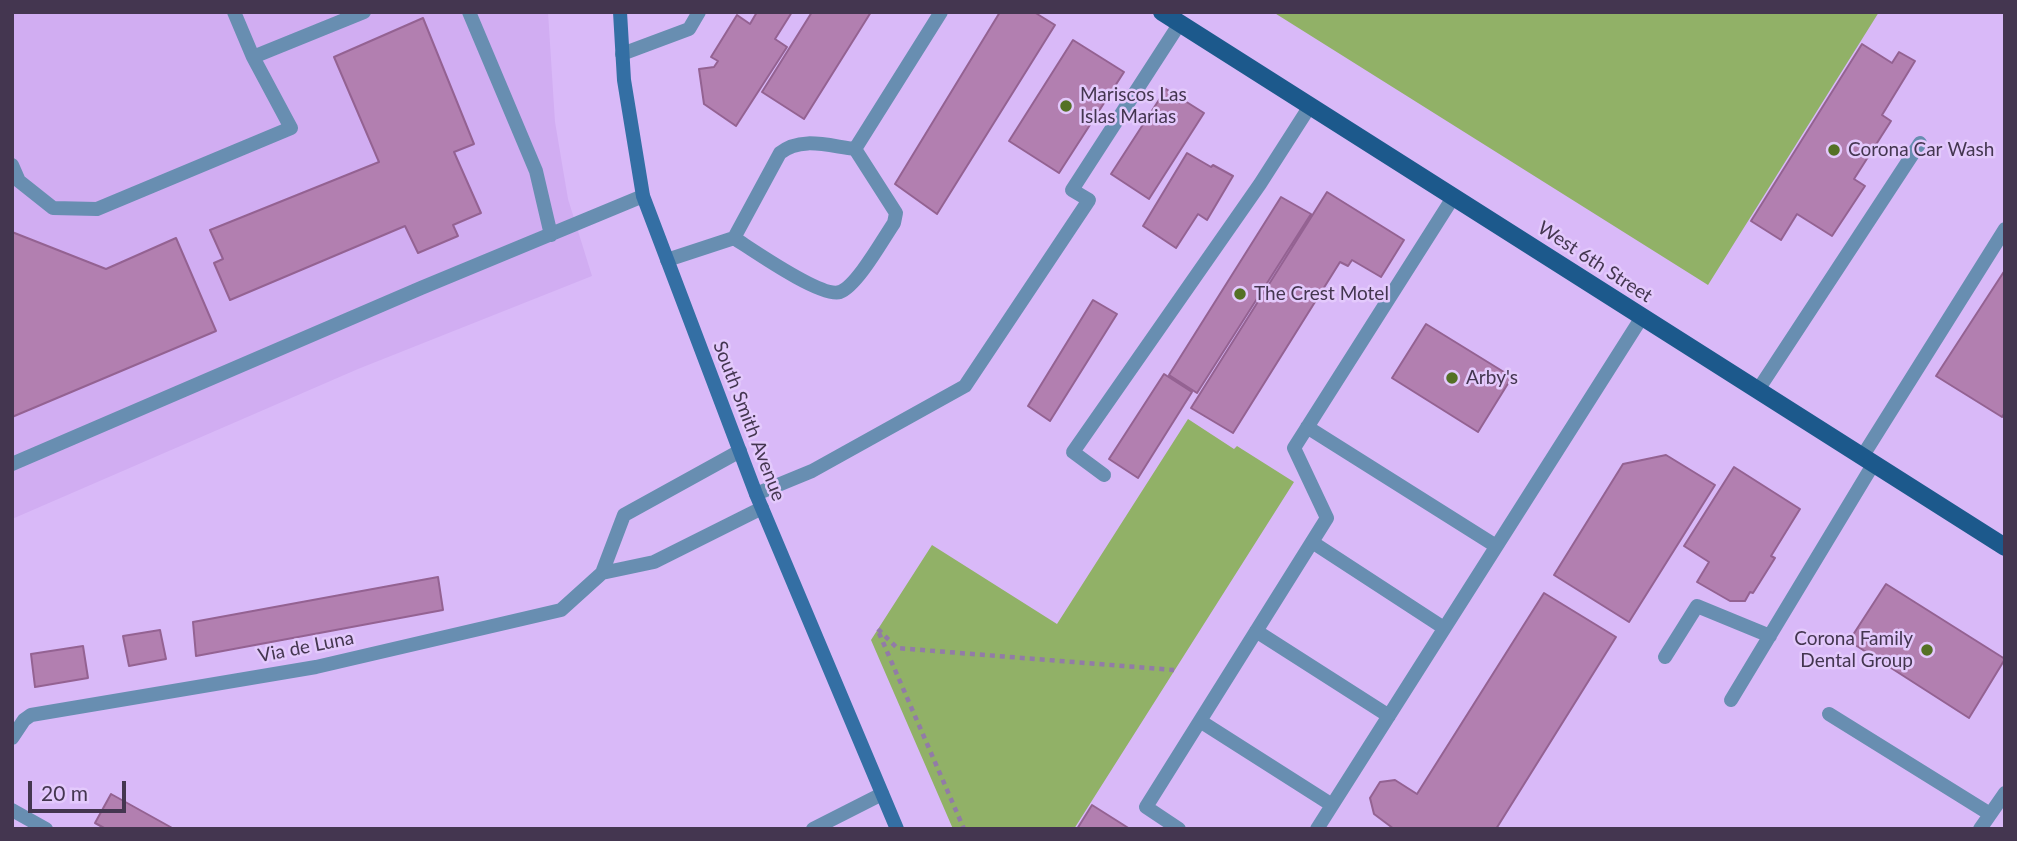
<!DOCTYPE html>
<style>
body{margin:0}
#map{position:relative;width:2017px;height:841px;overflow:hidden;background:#d9b9f8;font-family:Lato,sans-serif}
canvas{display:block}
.frame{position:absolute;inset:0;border:14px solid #443650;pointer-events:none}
.scale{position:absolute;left:28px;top:781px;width:98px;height:32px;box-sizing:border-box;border:4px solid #443650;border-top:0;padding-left:9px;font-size:21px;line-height:24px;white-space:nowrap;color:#443650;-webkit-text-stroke:5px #e3c9fc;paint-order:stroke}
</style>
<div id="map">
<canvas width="2017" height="841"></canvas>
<div class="frame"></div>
<div class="scale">20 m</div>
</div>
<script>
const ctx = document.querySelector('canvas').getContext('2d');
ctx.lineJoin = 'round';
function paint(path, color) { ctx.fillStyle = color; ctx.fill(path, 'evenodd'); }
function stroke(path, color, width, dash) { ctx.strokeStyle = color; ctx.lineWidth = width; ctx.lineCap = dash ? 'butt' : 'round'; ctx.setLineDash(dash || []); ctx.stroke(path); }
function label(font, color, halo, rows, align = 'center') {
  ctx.font = font + ' Lato,sans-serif'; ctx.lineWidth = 5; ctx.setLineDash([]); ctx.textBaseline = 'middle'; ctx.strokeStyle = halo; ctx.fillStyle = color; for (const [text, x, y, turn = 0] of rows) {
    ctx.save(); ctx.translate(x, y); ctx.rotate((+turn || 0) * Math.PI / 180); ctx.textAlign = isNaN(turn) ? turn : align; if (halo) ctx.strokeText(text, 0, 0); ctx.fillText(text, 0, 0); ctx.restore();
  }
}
paint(new Path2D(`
 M12,12H548L555,122L568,199L592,276L358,369L12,519Z`), '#d1adf2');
paint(new Path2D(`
 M1273,12H1879L1708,285Z
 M1188,419L1234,449L1237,446L1294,482L1074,829H953L871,640L932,545L1057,624Z`), '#91b167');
const building = new Path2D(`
 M757,12H792L775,39L787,47L736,126L704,104L699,69L714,67L718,61L711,57L737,15L750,24Z
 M812,12H871L804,119L762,92Z
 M1000,12H1034L1055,25L937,214L895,184Z
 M423,18L474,144L454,152L481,213L453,225L458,236L418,253L405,226L230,300L214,263L223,259L210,230L379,162L334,57Z
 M1073,40L1124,72L1059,173L1009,141Z
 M1862,44L1892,63L1899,52L1915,61L1882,115L1891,121L1854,179L1865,186L1832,236L1797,214L1781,240L1751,221Z
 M1166,89L1204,113L1149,199L1111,174Z
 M1187,153L1211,167L1213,165L1233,176L1207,220L1198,214L1176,248L1143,226Z
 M1327,192L1404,240L1381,277L1352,260L1348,266L1340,262L1233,433L1191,408Z
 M1281,197L1311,214L1197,393L1169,375Z
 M12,232L106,269L176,238L216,331L12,417Z
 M2005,270V412L2002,417L1936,376Z
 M1093,300L1117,314L1050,421L1028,406Z
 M1426,324L1512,377L1478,432L1392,378Z
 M1164,374L1192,392L1138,478L1109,459Z
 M1666,455L1715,485L1629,622L1554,575L1623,464Z
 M1734,467L1800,509L1771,556L1775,558L1753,593L1750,592L1745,601H1730L1697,582L1709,562L1684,546Z
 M438,577L443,610L196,656L193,622Z
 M1886,584L2005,659L1969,718L1849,641Z
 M1544,593L1616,637L1496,829H1394L1374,814L1370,798L1380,782L1395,780L1417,794Z
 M160,630L166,659L129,666L123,636Z
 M83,646L88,678L35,687L31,654Z
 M111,794L174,829H106L95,823Z
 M1092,805L1130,829H1077Z`);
paint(building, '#b27fb0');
stroke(building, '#946292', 2);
stroke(new Path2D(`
 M878,629L897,648L1174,670
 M879,633L964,829`), '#927ba8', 4.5, [5, 5]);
stroke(new Path2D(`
 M234,12L253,57L364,12
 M469,12L536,171L551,235
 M622,54L689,29L699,12
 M12,165L19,181L53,208L97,209L291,128L253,57
 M734,238C753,250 821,298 840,292C857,286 883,239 894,223L896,213L855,149
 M667,260L734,238L780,153C801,136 829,146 855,149L941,12
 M1758,390L1920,143
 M1307,427L1496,546
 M1862,457L2005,229
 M12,464L421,288L643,196
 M1104,475L1073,452L1260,184L1310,106
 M756,494L812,471L965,386L1089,200L1072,190L1180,23
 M1312,542L1444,628
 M1256,631L1389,716
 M1665,657L1697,606L1770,636
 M1731,700L1874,463
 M1829,714L1990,814
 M1200,721L1332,805
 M1179,829L1146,807L1327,518L1294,448L1454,196
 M1317,829L1642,317
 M1980,829L2005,793`), '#688eb1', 14);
stroke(new Path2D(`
 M602,573L654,562L762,508
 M12,738L24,720L31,715L316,667L561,610L602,573L624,515L740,451
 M12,810L46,829
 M813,829L882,794`), '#688eb1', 14);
stroke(new Path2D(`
 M620,12L624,80L643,196L756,494L897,829`), '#346fa4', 14);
stroke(new Path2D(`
 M1162,12L2005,547`), '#1c598c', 18);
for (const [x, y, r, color] of [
 [1066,106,7,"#547125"],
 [1834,150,7,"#547125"],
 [1240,294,7,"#547125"],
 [1452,378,7,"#547125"],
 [1927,650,7,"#547125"]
]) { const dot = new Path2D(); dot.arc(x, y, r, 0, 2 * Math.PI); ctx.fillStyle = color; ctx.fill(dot); stroke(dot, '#e3c9fc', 2.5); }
label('19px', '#443650', '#e3c9fc', [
 ["Mariscos Las",1080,95],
 ["Islas Marias",1080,117],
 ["Corona Car Wash",1848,150],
 ["The Crest Motel",1254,294],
 ["Arby's",1466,378],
 ["Corona Family",1913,639,"right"],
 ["Dental Group",1913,661,"right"]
], 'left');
label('19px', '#443650', '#e3c9fc', [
 ["West 6th Street",1595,262,33],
 ["South Smith Avenue",749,421,69],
 ["Via de Luna",306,647,-11]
]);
</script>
